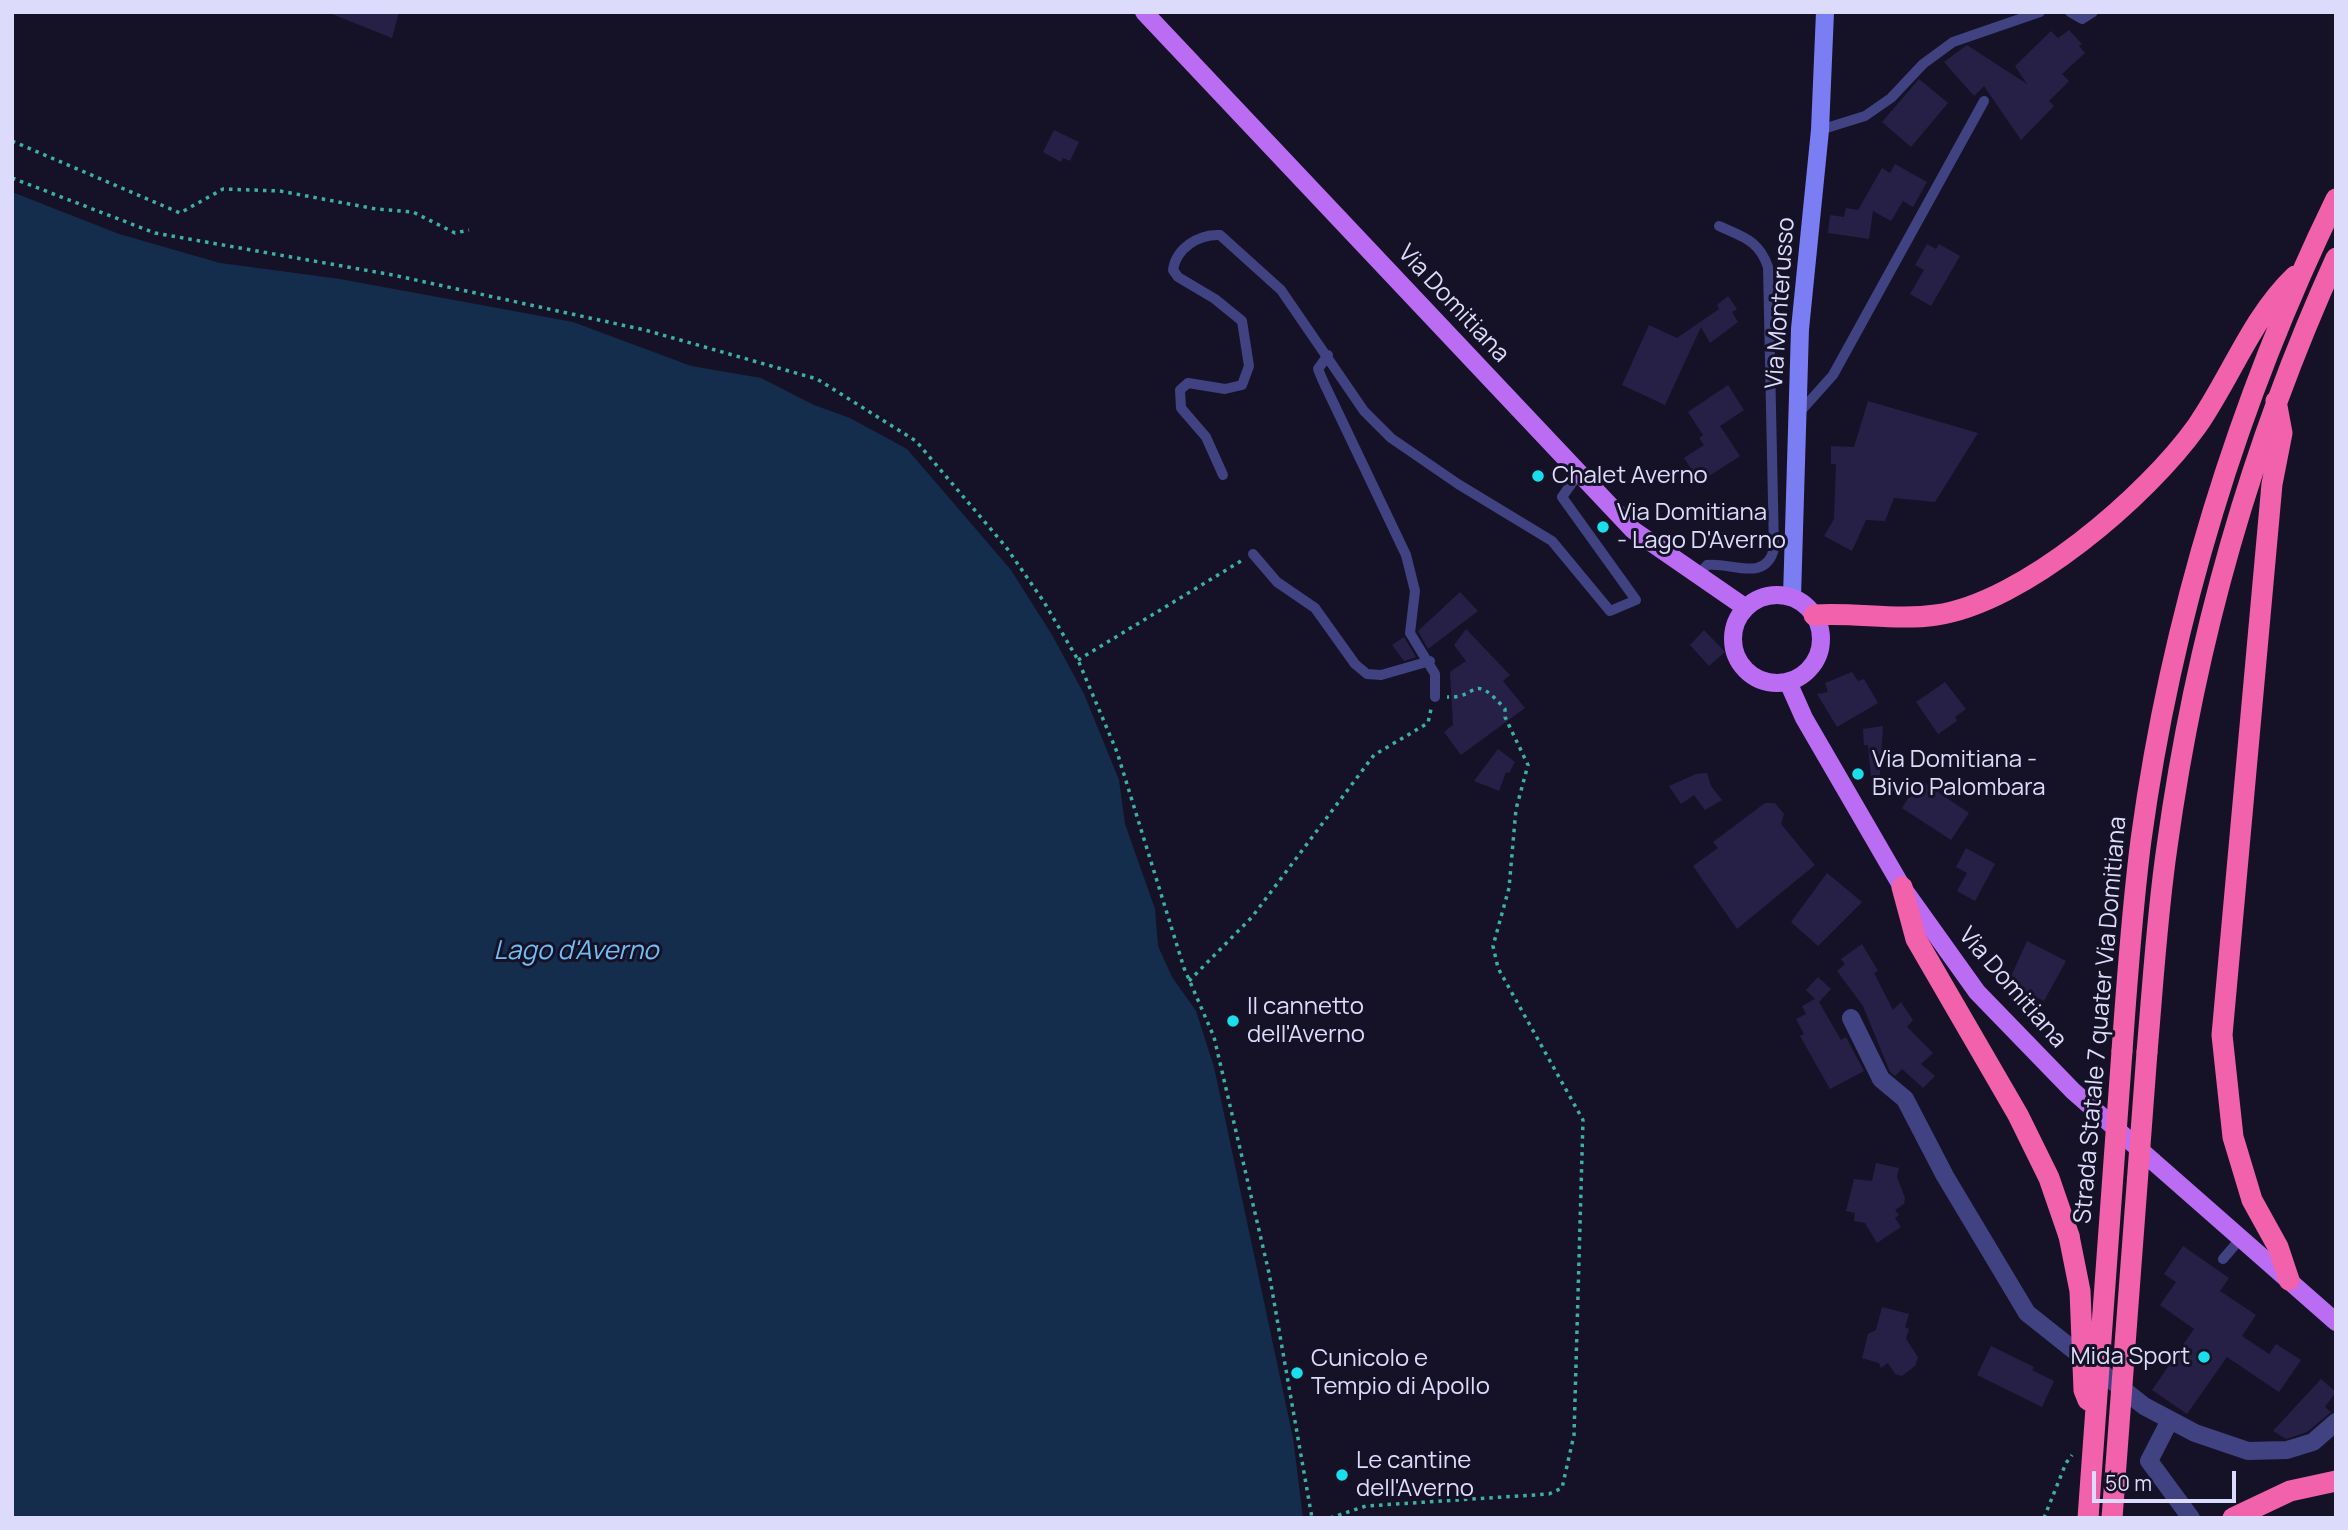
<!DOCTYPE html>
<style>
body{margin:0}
#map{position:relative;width:2348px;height:1530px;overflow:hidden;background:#151227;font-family:Manrope,sans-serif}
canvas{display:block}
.frame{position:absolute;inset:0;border:14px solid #dddbfc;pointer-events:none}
.scale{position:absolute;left:2092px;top:1471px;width:144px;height:32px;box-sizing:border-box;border:4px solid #dddbfc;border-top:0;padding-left:9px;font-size:21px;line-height:24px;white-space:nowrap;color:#dddbfc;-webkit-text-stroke:5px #151227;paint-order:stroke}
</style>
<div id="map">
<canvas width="2348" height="1530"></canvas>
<div class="frame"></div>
<div class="scale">50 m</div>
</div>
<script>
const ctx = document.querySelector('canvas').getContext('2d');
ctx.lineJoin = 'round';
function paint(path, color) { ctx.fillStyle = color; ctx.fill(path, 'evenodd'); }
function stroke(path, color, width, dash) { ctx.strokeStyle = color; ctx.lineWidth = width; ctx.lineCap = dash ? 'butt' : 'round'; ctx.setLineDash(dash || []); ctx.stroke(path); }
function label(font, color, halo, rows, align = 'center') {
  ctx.font = font + ' Manrope,sans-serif'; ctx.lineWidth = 6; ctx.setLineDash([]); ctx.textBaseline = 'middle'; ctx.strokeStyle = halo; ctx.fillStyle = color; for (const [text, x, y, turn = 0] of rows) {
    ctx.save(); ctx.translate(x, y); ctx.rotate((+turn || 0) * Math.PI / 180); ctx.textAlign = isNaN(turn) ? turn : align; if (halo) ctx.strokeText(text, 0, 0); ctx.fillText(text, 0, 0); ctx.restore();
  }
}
paint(new Path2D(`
 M12,192L119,234L220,263L340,279L573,322L691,366L761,378L814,405L850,418L907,449L1011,570L1052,635L1084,694L1119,780L1125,824L1155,909L1158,946L1172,977L1196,1011L1214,1067L1293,1438L1303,1518H12Z`), '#152d4d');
paint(new Path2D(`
 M327,12H399L392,38Z
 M2069,30L2082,44L2079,46L2085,53L2062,74L2069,81L2049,101L2054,106L2021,140L1984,86L1974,96L1944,62L1967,45L2027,84L2015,66L2051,31L2058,38Z
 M1919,79L1948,103L1911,147L1882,122Z
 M1054,130L1079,142L1070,161L1063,158L1061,162L1043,152Z
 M1895,164L1927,182L1913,207L1903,201L1891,221L1873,211L1869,239L1828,233L1830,215L1844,217L1846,208L1858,210L1882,168L1890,173Z
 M1927,244L1936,249L1939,244L1960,256L1931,306L1910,294L1924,270L1915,265Z
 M1728,296L1737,309L1732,312L1738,322L1710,343L1701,327L1665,405L1622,385L1649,325L1677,338L1719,309L1717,305Z
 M1728,385L1744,410L1720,426L1740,456L1700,482L1684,458L1704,445L1699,438L1703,435L1688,412Z
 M1868,401L1978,433L1935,502L1894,498L1885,521L1866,520L1852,551L1824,536L1834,519L1836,464H1831V446L1854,447Z
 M1460,592L1478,611L1428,649L1418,631Z
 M1466,629L1510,675L1503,681L1525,708L1461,755L1444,732L1453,725L1450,672L1466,661L1454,645Z
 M1704,630L1725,652L1709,666L1690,645Z
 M1404,637L1416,657L1404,661L1392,645Z
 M1852,672L1858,681L1864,679L1878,703L1837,727L1817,694L1828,692L1825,683Z
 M1945,682L1966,709L1955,717L1957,721L1938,734L1916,702Z
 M1883,726L1879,788H1872L1868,745H1864L1863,729Z
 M1498,749L1515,762L1509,773L1506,772L1499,791L1474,781Z
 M1707,773L1711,786L1722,800L1705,810L1694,795L1681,804L1669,786L1696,774Z
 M1920,780L1969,813L1951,840L1902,808Z
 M1765,803H1775L1784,814L1781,824L1815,865L1737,929L1693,866L1718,848L1713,842Z
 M1966,848L1995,864L1975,901L1957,891L1967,873L1956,867Z
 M1827,873L1862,902L1818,946L1791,922Z
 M2027,941L2066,961L2044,1001L2008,983Z
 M1862,944L1878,971L1874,973L1893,1010L1901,1002L1913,1020L1907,1027L1933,1053L1921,1064L1935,1076L1923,1088L1902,1069L1895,1076L1890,1072L1863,1006L1837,971L1845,964L1841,959Z
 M1818,977L1831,989L1819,1002L1841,1040L1846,1037L1864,1071L1830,1089L1800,1036L1804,1034L1796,1019L1806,1014L1802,1006L1815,999L1806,990Z
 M1876,1163L1899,1168L1897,1177L1905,1198L1904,1204L1895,1210L1899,1215L1895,1218L1901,1227L1877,1243L1865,1223L1854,1221L1855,1213L1846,1211L1854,1179L1872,1181Z
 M2183,1246L2229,1278L2220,1291L2256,1315L2242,1336L2269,1354L2276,1344L2301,1360L2279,1392L2227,1357L2187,1414L2152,1390L2194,1329L2160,1305L2176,1282L2164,1274Z
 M1882,1307L1909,1314L1905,1327L1909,1329L1906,1339L1918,1357L1915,1366L1902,1376L1895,1374L1888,1363L1881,1368L1879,1363L1862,1358L1868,1334L1876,1330Z
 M1991,1346L2034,1367L2032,1370L2054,1381L2042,1407L1977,1375Z
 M2321,1379L2336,1392L2325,1407L2331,1412L2307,1432L2286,1439L2273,1431Z`), '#262046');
stroke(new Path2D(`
 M12,141L180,213L223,189L280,191L376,209L413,212L455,233L469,230
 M12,178L155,233L393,275L645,330L817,379L916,441L1006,547L1044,602L1078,660L1117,752L1184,968L1214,1037L1269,1273L1312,1518
 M1078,660L1241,561
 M1189,981L1252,917L1374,755L1428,723L1431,709
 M1330,1518L1366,1506L1549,1494L1562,1488L1574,1435L1583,1120L1498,968L1493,946L1509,888L1516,809L1528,765L1505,717V709C1471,670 1479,699 1447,697
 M2044,1518L2066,1463L2072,1455`), '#3bb0a4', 3.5, [3.5, 5]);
stroke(new Path2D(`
 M2070,12L2082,19L2093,12
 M1820,130L1865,116L1891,98L1923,64L1953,42L2040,12
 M1328,355L1318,369L1323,381L1406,555L1415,591L1410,633L1435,674V697
 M1799,413L1833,375L1984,101
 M1223,475L1206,437L1181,408L1180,390L1188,383L1225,389L1242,385L1249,366L1242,321L1215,299L1178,277L1173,270C1176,248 1199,234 1220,235L1281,290L1364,411L1391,438L1458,484L1552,541L1610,611L1636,600L1562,497L1579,473
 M1253,554L1277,582L1315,608L1355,664L1367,674L1381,675L1430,661
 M1698,575L1707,565C1732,562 1765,583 1774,549L1768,267C1759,240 1743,237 1719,226
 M2223,1259L2241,1238`), '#414282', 10);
stroke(new Path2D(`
 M1851,1018L1881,1079L1905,1099L1945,1176L2027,1313L2144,1406L2195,1433L2248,1451L2287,1450L2313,1442L2336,1422
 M2169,1422L2149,1461L2191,1518`), '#414282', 18);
stroke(new Path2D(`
 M1792,597L1800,329L1820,130L1825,12`), '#7b7df3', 18);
stroke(new Path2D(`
 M1144,12L1633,530L1746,608
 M1733 639a44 44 0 1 1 88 0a44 44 0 1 1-88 0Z
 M1788,682L1804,718L1902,887L1977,992L2073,1091L2336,1322`), '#ba6cf2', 18);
stroke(new Path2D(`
 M2276,401L2282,433L2272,484L2222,1035L2233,1137L2252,1200L2278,1247L2289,1280
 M1814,615C1855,612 1896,621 1936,615C2023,603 2147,496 2197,426C2231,377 2252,317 2295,276
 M1902,887L1916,939L2018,1115L2049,1178L2069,1236
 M2122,1051C2127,980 2132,910 2141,840C2171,618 2238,400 2336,199
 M2147,1052C2153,984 2157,915 2167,847C2195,643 2251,445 2336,258
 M2233,1518L2290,1491L2336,1481`), '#f161ac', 21);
stroke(new Path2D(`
 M2069,1236L2080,1291L2084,1390L2088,1400
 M2088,1518L2122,1051
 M2112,1518L2147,1052`), '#f161ac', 21);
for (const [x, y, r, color] of [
 [1538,476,7,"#18dfeb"],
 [1603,527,7,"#18dfeb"],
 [1858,774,7,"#18dfeb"],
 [1233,1021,7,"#18dfeb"],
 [2204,1357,7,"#18dfeb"],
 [1297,1373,7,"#18dfeb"],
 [1342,1475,7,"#18dfeb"]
]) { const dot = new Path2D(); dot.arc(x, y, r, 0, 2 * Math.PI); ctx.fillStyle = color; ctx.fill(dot); stroke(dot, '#151227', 2.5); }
label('24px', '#dddbfc', '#151227', [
 ["Via Monterusso",1781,303,-86],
 ["Via Domitiana",1453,304,47],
 ["Via Domitiana",2012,988,49],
 ["Strada Statale 7 quater Via Domitiana",2101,1020,-85]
]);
label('24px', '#dddbfc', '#151227', [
 ["Chalet Averno",1552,476],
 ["Via Domitiana",1617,513],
 ["- Lago D'Averno",1617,541],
 ["Via Domitiana -",1872,760],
 ["Bivio Palombara",1872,788],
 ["Il cannetto",1247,1007],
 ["dell'Averno",1247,1035],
 ["Mida Sport",2190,1357,"right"],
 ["Cunicolo e",1311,1359],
 ["Tempio di Apollo",1311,1387],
 ["Le cantine",1356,1461],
 ["dell'Averno",1356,1489]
], 'left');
label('italic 26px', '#72bdf3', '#151227', [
 ["Lago d'Averno",576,952]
]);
</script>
